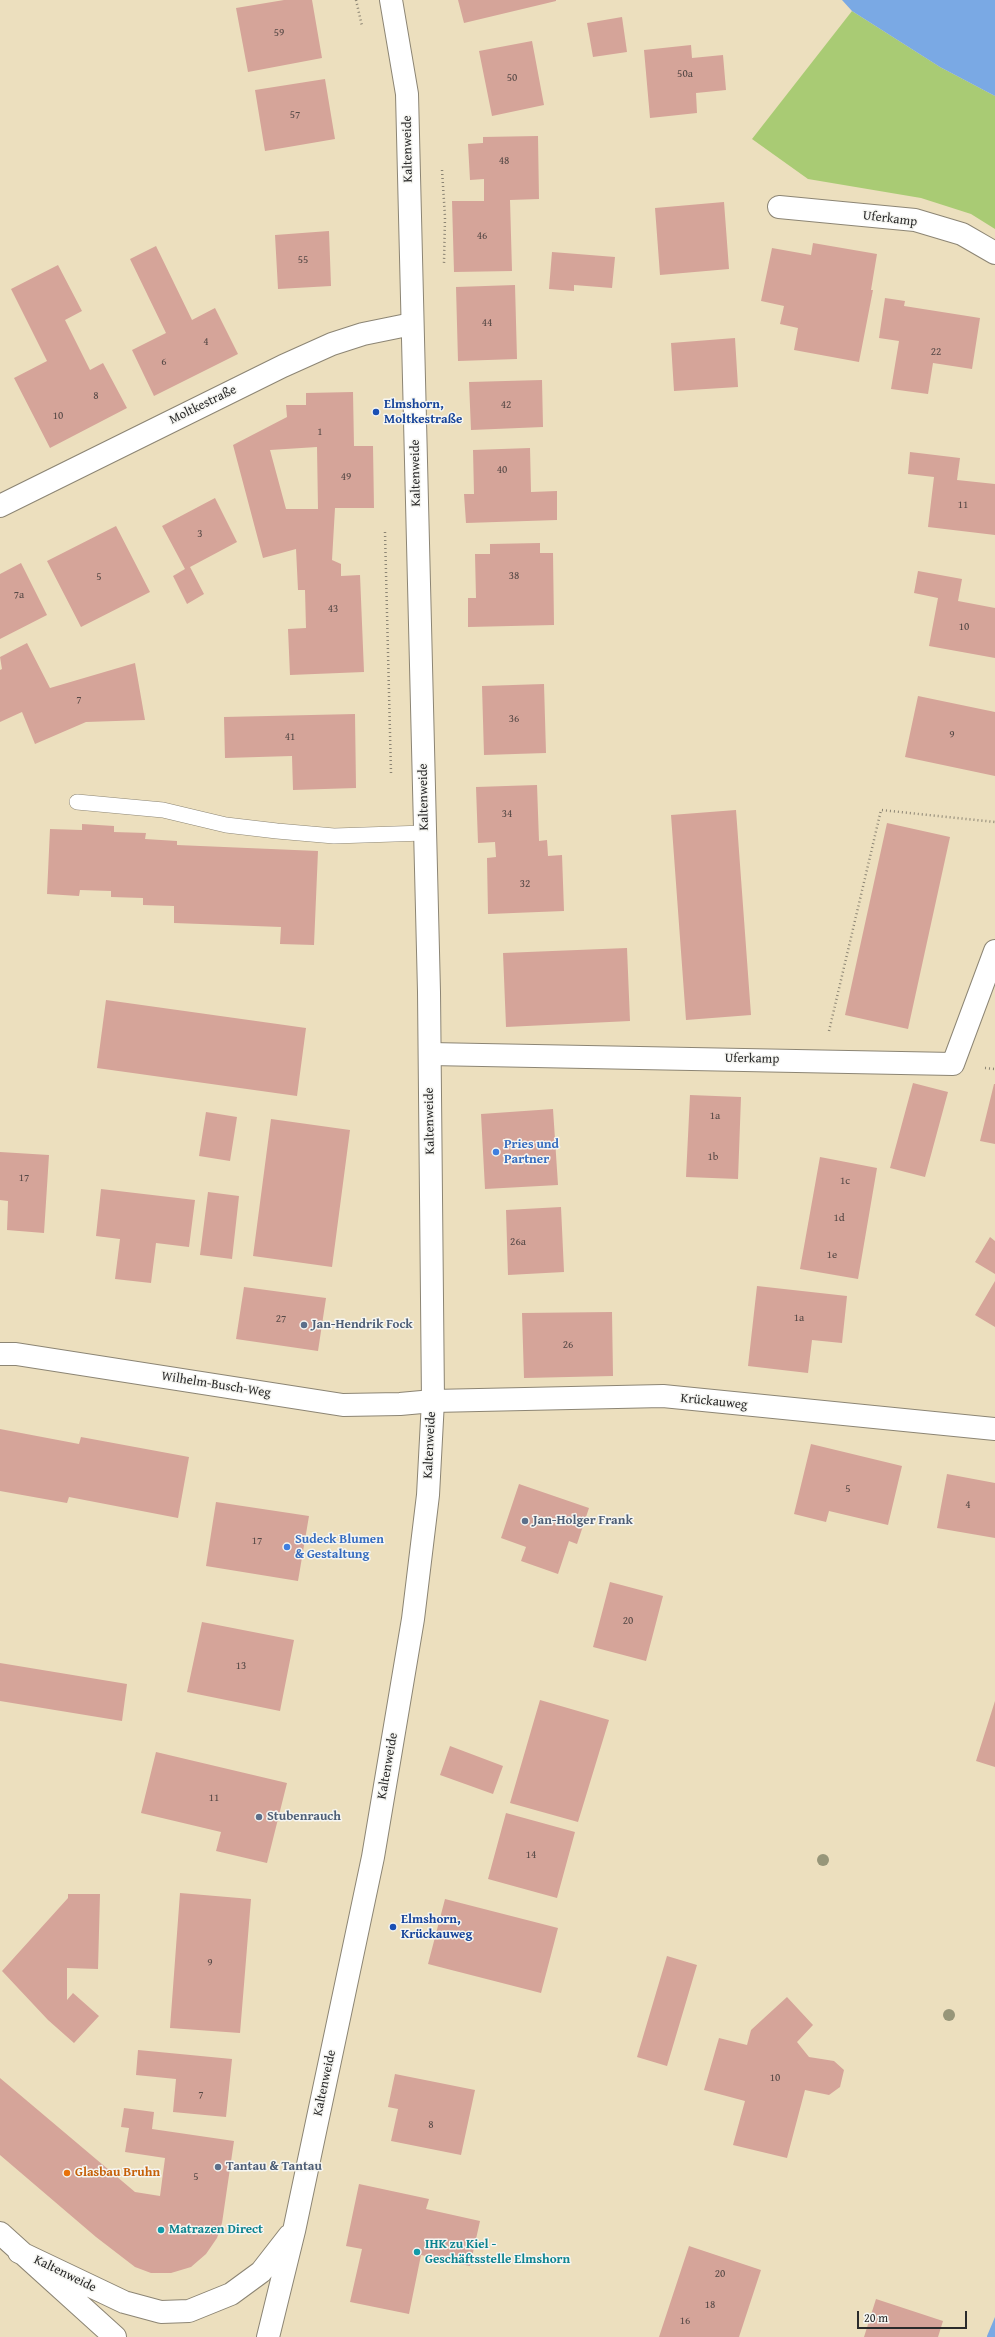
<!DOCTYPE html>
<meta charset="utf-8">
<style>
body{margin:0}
#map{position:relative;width:995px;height:2337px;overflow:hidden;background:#ecdfbe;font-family:"Gentium Book Plus",serif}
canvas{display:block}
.scale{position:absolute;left:857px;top:2311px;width:110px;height:18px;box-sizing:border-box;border:2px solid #2b2b2b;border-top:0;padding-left:5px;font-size:12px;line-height:14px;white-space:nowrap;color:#2b2b2b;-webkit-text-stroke:3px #f6f6f2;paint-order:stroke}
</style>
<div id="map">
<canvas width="995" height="2337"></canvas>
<div class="scale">20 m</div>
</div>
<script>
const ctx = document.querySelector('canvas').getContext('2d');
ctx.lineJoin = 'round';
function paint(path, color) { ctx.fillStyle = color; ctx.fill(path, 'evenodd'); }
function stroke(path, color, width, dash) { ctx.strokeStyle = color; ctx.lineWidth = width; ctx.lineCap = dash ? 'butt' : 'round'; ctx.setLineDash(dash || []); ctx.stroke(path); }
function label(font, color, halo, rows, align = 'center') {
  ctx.font = font + ' "Gentium Book Plus",serif'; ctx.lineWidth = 3; ctx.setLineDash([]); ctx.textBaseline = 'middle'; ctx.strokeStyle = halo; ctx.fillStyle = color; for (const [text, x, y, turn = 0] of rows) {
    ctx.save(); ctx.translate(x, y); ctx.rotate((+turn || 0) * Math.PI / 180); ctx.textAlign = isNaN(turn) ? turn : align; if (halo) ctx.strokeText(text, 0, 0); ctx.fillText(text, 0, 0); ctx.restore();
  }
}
paint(new Path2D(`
 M852,11L940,67L995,96V229L971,214L921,198L808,179L752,139Z`), '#a9cb74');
paint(new Path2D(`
 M842,0H995V96L940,67L852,11Z
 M995,2317V2337H987V2336Z`), '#7aa9e4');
paint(new Path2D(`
 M284,0H312L322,58L248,72L236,8Z
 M458,0H556V1L464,23Z
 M622,17L627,52L593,57L587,23Z
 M532,41L544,105L492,116L479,51Z
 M691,45L692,58L723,55L726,90L696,93L697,113L650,118L644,50Z
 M325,79L335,139L265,151L255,90Z
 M538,136L539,199L510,200L512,271L454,272L452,201H484V179L470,180L468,144L483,143V137Z
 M724,202L729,269L660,275L655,208Z
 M329,231L331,286L278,289L275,235Z
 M813,243L877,254L871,290H873L859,362L794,350L798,328L780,324L784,306L761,301L772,248L811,255Z
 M156,246L192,320L215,308L238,354L154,396L132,350L166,333L130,259Z
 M552,252L615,257L612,288L574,285V291L549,289Z
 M58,265L82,311L65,320L90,370L103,363L127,408L50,448L14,378L47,361L11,289Z
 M515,285L517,359L458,361L456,287Z
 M885,298L905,301L904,306L980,318L972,369L933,363L928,394L891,389L899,341L879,338Z
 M735,338L738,387L674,391L671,343Z
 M542,380L543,427L471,430L469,382Z
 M353,392L354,446H373L374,508H335L332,560L341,564V576L360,575L364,672L290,675L288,629L306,628L305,590H298L296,549L263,558L233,445L287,417L286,405H306V393ZM317,447L318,509H286L270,450Z
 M530,448L531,492L557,491V520L466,523L464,494H474L473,450Z
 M910,452L960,458L957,480L995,484V535L928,527L934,477L908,474Z
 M215,498L237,542L190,567L204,594L187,604L173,576L185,569L162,526Z
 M116,526L150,592L81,627L47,561Z
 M540,543V553H553L554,625L468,627V598H476L475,554H490V544Z
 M21,563L47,615L0,639V574Z
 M918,571L962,579L958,601L995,608V658L929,646L938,598L914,593Z
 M27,643L50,688L135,663L145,720L86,722L35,744L22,712L0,722V670L2,669L0,657Z
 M544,684L546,753L484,755L482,686Z
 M918,696L995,712V776L905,757Z
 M355,714L356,788L293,790L292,756L225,758L224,717Z
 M537,785L539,841L547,840L548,856L562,855L564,911L488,914L487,858L496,857L495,842L478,843L476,787Z
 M736,810L751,1015L686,1020L671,815Z
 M887,823L950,837L908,1029L845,1015Z
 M82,824L114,826V832L146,833L145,839L177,841V845L318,851L314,945L280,944L281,927L174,923V906L143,905V898L111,897V891L80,890L79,896L47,894L50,829L82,830Z
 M627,948L630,1021L506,1027L503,953Z
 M106,1000L306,1028L297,1096L97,1068Z
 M913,1083L948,1092L925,1177L890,1168Z
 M994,1084H995V1144L980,1141Z
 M690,1095L741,1097L738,1179L686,1177Z
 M553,1109L558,1185L485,1189L481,1114Z
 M206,1112L237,1117L230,1161L199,1156Z
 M271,1119L350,1130L332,1267L253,1256Z
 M0,1152L49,1155L44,1233L7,1230L8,1201L0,1200Z
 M820,1157L877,1168L858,1279L800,1269Z
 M101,1189L195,1200L189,1247L156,1243L151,1283L115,1279L120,1239L96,1236Z
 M208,1192L239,1196L232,1259L200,1255Z
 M561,1207L564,1272L508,1275L506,1210Z
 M990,1237L995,1241V1274L975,1262Z
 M995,1281V1327L975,1315Z
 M757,1286L847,1296L842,1343L812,1340L808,1373L748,1366Z
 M244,1287L326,1298L318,1351L236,1339Z
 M612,1312L613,1376L524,1378L522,1313Z
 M0,1429L79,1444L81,1437L189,1457L178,1518L69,1497L67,1503L0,1491Z
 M811,1444L902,1466L888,1525L829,1511L826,1522L794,1514Z
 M947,1474L995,1483V1538L937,1528Z
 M519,1484L589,1508L577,1544L569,1541L558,1574L521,1561L526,1547L501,1538Z
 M216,1502L309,1516L298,1581L206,1566Z
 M610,1582L663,1596L646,1661L593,1647Z
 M202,1622L294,1640L280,1711L187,1692Z
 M0,1663L127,1684L122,1721L0,1701Z
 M540,1700L609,1720L578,1822L510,1803Z
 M995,1701V1767L976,1761Z
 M450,1746L503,1766L493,1794L440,1775Z
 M156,1752L287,1783L267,1863L216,1851L221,1832L141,1813Z
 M506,1813L575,1832L557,1898L488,1879Z
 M180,1893L251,1899L240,2033L170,2028Z
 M68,1894H100L98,1969L67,1968V2000L73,1993L99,2016L74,2043L48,2020L2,1971L68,1898Z
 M445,1899L558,1928L541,1993L428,1964Z
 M667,1956L697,1965L667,2066L637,2057Z
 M787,1997L813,2025L797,2042L809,2057L834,2061L844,2070L840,2087L829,2095L805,2090L787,2158L733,2145L745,2101L704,2090L719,2038L747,2045L751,2030Z
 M138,2050L232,2059L226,2117L173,2112L176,2079L136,2075Z
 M395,2074L475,2090L461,2155L391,2141L398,2109L388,2107Z
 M0,2078L135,2192L160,2196L165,2158L125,2152L129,2128L121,2127L124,2108L154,2112L152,2129L234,2141L222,2223L217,2238L206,2254L191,2267L171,2273H151L135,2267L96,2237L0,2155Z
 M359,2184L429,2199L426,2209L480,2221L470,2266L421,2255L409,2314L350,2302L362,2249L346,2246Z
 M689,2246L761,2270L739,2337H659Z
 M876,2299L943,2321L938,2337H864Z`), '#d5a499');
const lane = new Path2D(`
 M77,802L163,810L226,825L277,831L334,836L425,833`);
const street = new Path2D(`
 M779,207L915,220L962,234L995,253
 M0,506L283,366L332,344L363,334L412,324
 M430,1054L953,1064L995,951
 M0,1354H16L343,1405L400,1404L433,1401L663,1396L995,1429`);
const secondary = new Path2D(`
 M0,2233L115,2337
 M19,2252L124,2302L161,2312L189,2311L231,2294L261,2272L289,2236
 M268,2337L294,2231L373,1857L413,1619L428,1495L433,1401L429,992L407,94L391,0`);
stroke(lane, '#8c8574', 16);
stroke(street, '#8c8574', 24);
stroke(secondary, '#8c8574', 24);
stroke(new Path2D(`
 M356,0L362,26
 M442,170L445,217L444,263
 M385,532L391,773
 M829,1031L881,810L995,822
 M985,1068L995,1069`), '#8c8574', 2.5, [1, 3]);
stroke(lane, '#fff', 15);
stroke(street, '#fff', 22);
stroke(secondary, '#fff', 22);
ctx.fillStyle = '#979679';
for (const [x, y] of [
 [823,1860],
 [949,2015]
]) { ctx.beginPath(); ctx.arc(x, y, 6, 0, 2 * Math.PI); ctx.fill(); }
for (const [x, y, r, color] of [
 [376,412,4,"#1a4fb4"],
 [496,1152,4,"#3f7fe0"],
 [304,1325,4,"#5c6f8a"],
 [525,1521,4,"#5c6f8a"],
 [287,1547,4,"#3f7fe0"],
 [259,1817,4,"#5c6f8a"],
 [393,1927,4,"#1a4fb4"],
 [218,2167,4,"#5c6f8a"],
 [67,2173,4,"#e8710a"],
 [161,2230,4,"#0f9aa8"],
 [417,2252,4,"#0f9aa8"]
]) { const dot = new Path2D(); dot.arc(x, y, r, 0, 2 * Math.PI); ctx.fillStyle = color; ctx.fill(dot); stroke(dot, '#f6f6f2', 1.5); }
label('11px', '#564946', null, [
 ["59",279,33],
 ["50a",685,74],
 ["50",512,78],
 ["57",295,115],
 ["48",504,161],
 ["46",482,236],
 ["55",303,260],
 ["44",487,323],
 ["4",206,342],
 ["22",936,352],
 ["6",164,362],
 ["8",96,396],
 ["42",506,405],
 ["10",58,416],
 ["1",320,432],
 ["40",502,470],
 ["49",346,477],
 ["11",963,505],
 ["3",200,534],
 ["38",514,576],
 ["5",99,577],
 ["7a",19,595],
 ["43",333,609],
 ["10",964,627],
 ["7",79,700],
 ["36",514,719],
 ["9",952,735],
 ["41",290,737],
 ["34",507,814],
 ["32",525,884],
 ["1a",715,1116],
 ["1b",713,1157],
 ["17",24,1178],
 ["1c",845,1181],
 ["1d",839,1218],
 ["26a",518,1242],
 ["1e",832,1255],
 ["1a",799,1318],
 ["27",281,1319],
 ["26",568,1345],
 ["5",848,1489],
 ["4",968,1505],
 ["17",257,1541],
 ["20",628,1621],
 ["13",241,1666],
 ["11",214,1798],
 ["14",531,1855],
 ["9",210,1963],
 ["10",775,2078],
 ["7",201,2095],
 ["8",431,2125],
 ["5",196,2177],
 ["20",720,2274],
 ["18",710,2305],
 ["16",685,2321]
]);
label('13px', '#2b2b2b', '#f6f6f2', [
 ["Kaltenweide",408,149,-91],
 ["Uferkamp",890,219,7],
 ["Moltkestraße",203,405,-26],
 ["Kaltenweide",416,473,-91],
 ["Kaltenweide",424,797,-91],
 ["Uferkamp",752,1059,1],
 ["Kaltenweide",430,1121,-91],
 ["Wilhelm-Busch-Weg",216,1385,9],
 ["Krückauweg",714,1402,6],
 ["Kaltenweide",430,1445,-87],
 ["Kaltenweide",388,1766,-80],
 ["Kaltenweide",325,2083,-78],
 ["Kaltenweide",65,2274,26]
]);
label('bold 13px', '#164399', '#f6f6f2', [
 ["Elmshorn,",384,405],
 ["Moltkestraße",384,420],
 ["Elmshorn,",401,1920],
 ["Krückauweg",401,1935]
], 'left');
label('bold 13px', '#366cbe', '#f6f6f2', [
 ["Pries und",504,1145],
 ["Partner",504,1160],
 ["Sudeck Blumen",295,1540],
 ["& Gestaltung",295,1555]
], 'left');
label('bold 13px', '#4e5e75', '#f6f6f2', [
 ["Jan-Hendrik Fock",312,1325],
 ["Jan-Holger Frank",533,1521],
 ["Stubenrauch",267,1817],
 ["Tantau & Tantau",226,2167]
], 'left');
label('bold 13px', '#c56008', '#f6f6f2', [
 ["Glasbau Bruhn",75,2173]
], 'left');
label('bold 13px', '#0d838f', '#f6f6f2', [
 ["Matrazen Direct",169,2230],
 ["IHK zu Kiel -",425,2245],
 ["Geschäftsstelle Elmshorn",425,2260]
], 'left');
</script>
